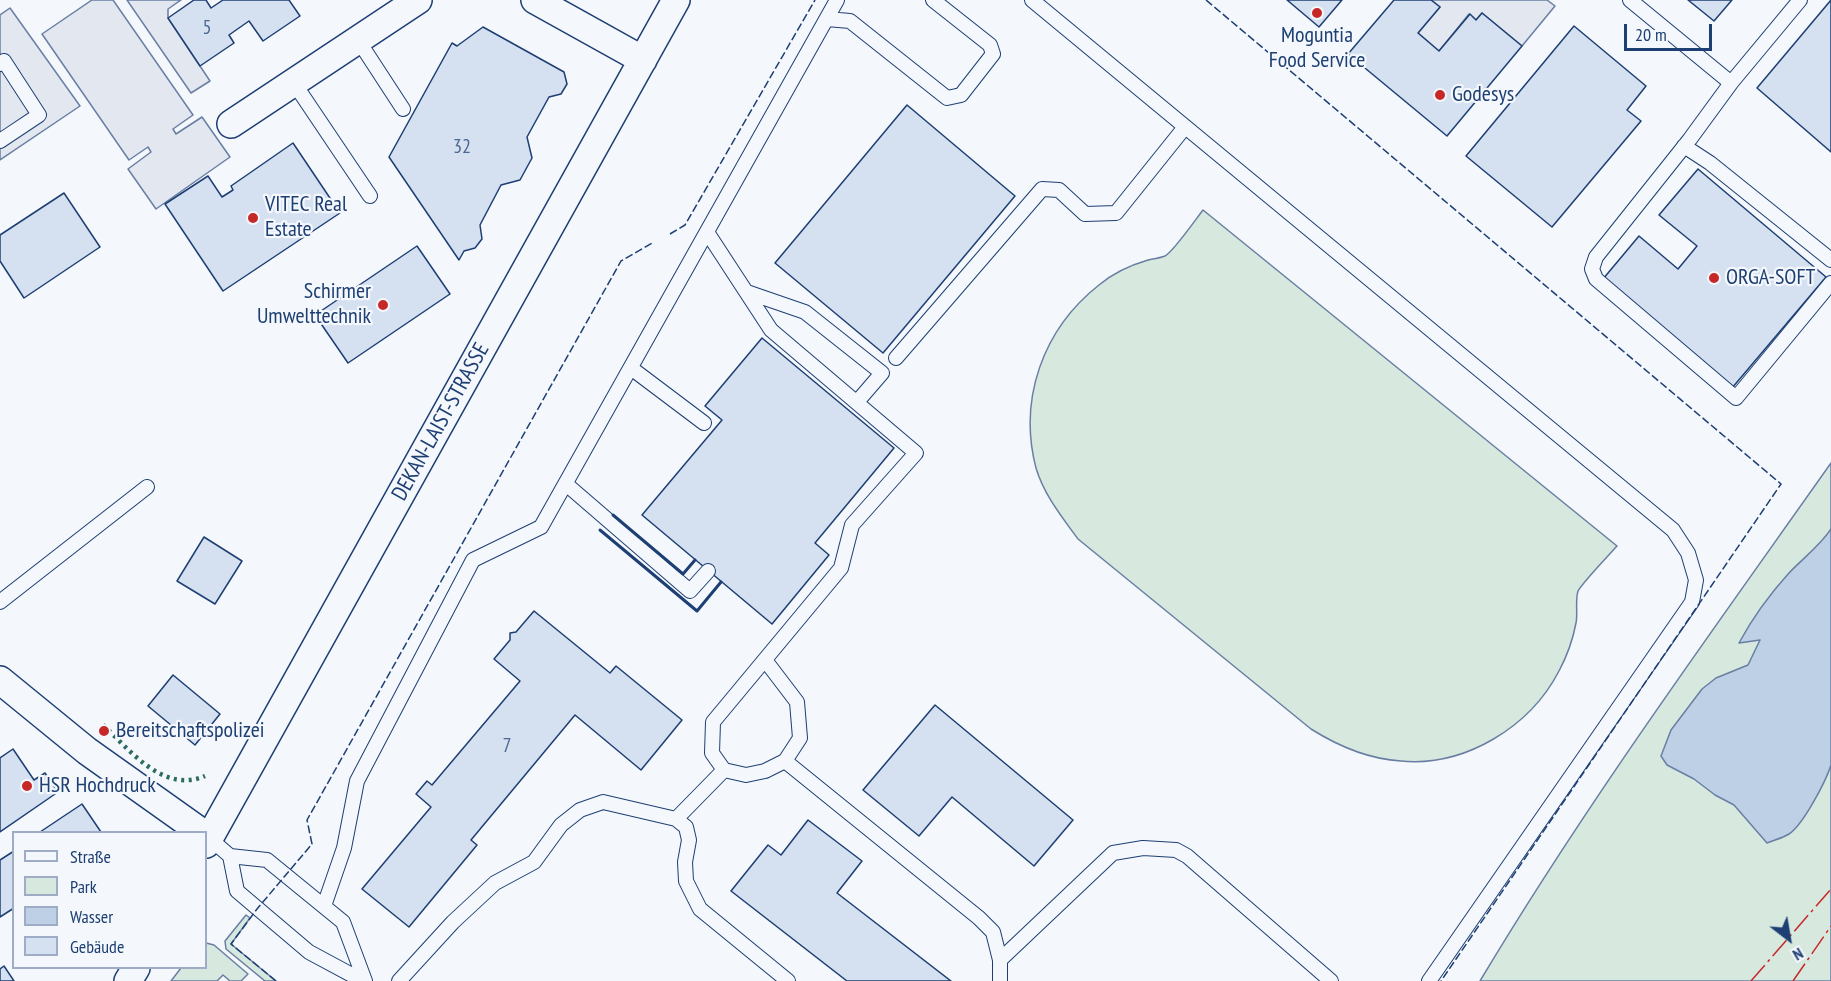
<!DOCTYPE html>
<meta charset="utf-8">
<style>
body{margin:0}
#map{position:relative;width:1831px;height:981px;overflow:hidden;background:#f4f7fb;font-family:"PT Sans Narrow",sans-serif}
canvas{display:block}
.legend{position:absolute;left:12px;top:831px;width:195px;height:138px;box-sizing:border-box;background:#f4f7fb;border:2px solid #9eadc5;margin:0;padding:8px 10px;list-style:none;font-size:18px;color:#1d3f73}
.legend li{display:flex;align-items:center;gap:12px;height:30px}
.legend b{width:30px;border:2px solid #9eadc5}
.north{position:absolute;left:1759px;top:909px;width:60px;height:60px;-webkit-text-stroke:4px #f4f7fb;paint-order:stroke;rotate:149deg;font-size:16px;font-weight:700;line-height:24px;text-align:center;color:#1d3f73}
.north::after{content:'';display:block;margin:auto;width:21px;height:27px;background:#1d3f73;clip-path:polygon(50% 0,100% 100%,50% 72%,0 100%)}
.scale{position:absolute;left:1624px;top:24px;width:88px;height:27px;box-sizing:border-box;border:3px solid #1d3f73;border-top:0;padding-left:8px;font-size:18px;line-height:21px;white-space:nowrap;color:#1d3f73;-webkit-text-stroke:4px #f4f7fb;paint-order:stroke}
</style>
<div id="map">
<canvas width="1831" height="981"></canvas>
<ul class="legend">
<li><b style="height:8px;background:#f4f7fb"></b>Straße</li>
<li><b style="height:16px;background:#d7e8df"></b>Park</li>
<li><b style="height:16px;background:#bed0e5"></b>Wasser</li>
<li><b style="height:16px;background:#d5e0f0"></b>Gebäude</li>
</ul>
<div class="north">N</div>
<div class="scale">20 m</div>
</div>
<script>
const ctx = document.querySelector('canvas').getContext('2d');
ctx.lineJoin = 'round';
function paint(path, color) { ctx.fillStyle = color; ctx.fill(path, 'evenodd'); }
function stroke(path, color, width, dash) { ctx.strokeStyle = color; ctx.lineWidth = width; ctx.lineCap = dash ? 'butt' : 'round'; ctx.setLineDash(dash || []); ctx.stroke(path); }
function label(font, color, halo, rows, align = 'center') {
  ctx.font = font + ' "PT Sans Narrow",sans-serif'; ctx.lineWidth = 4.5; ctx.setLineDash([]); ctx.textBaseline = 'middle'; ctx.strokeStyle = halo; ctx.fillStyle = color; for (const [text, x, y, turn = 0] of rows) {
    ctx.save(); ctx.translate(x, y); ctx.rotate((+turn || 0) * Math.PI / 180); ctx.textAlign = isNaN(turn) ? turn : align; if (halo) ctx.strokeText(text, 0, 0); ctx.fillText(text, 0, 0); ctx.restore();
  }
}
const green = new Path2D(`
 M1203,210L1617,546C1609,555 1583,582 1578,591C1575,600 1578,614 1576,623C1573,639 1567,656 1559,671C1530,727 1465,767 1401,761C1368,759 1338,746 1311,729L1078,539C1062,517 1044,495 1036,468C1018,399 1043,329 1099,285C1112,274 1131,265 1148,260C1153,259 1160,258 1165,256C1173,252 1196,219 1203,210Z
 M1831,463V981H1480C1587,802 1711,633 1831,463Z
 M246,915L250,918L231,944L276,981H265L226,949L225,941Z
 M206,943L214,945L248,974L241,981H230L223,975L217,981H171L181,968H206Z`);
paint(green, '#d7e8df');
stroke(green, '#687fa3', 1.5);
const parking = new Path2D(`
 M92,0H113L193,115L173,129L176,134L202,117L230,157L156,209L128,169L151,152L148,147L129,160L42,34Z
 M127,0H181L168,9V18L210,81L191,93Z
 M1431,0H1547L1555,6L1522,46L1482,13L1476,20L1469,14L1439,51L1418,33L1440,7Z
 M10,8L80,106L0,160V15Z`);
paint(parking, '#e3e8f0');
stroke(parking, '#687fa3', 1.5);
const water = new Path2D(`
 M1831,529V765C1826,781 1803,825 1789,834C1783,838 1774,840 1767,843L1734,805L1715,795L1694,779L1667,765L1661,756L1671,730L1702,689L1716,678L1748,665L1760,640L1739,643C1753,617 1769,595 1789,573C1803,558 1820,546 1831,529Z`);
paint(water, '#bed0e5');
stroke(water, '#687fa3', 1.5);
const building = new Path2D(`
 M194,0H206L211,8L223,0H289L300,16L263,41L249,21L229,35L234,43L200,66L168,18Z
 M1287,0H1342L1319,27Z
 M1394,0H1431L1440,7L1418,33L1439,51L1470,14L1476,20L1482,13L1522,46L1447,136L1348,54Z
 M1688,0H1732L1714,21Z
 M1831,0V152L1757,88Z
 M1574,26L1646,86L1627,110L1641,121L1552,227L1466,156Z
 M483,27L564,72L567,84L561,94L549,97L527,137L532,158L520,180L501,185L480,225L482,239L475,248L464,251L459,260L389,157L452,43L457,46Z
 M907,105L1015,196L883,353L775,263Z
 M293,143L340,213L223,291L165,204L208,176L222,197L233,190L231,186Z
 M1698,169L1826,277L1732,388L1603,279L1639,236L1678,269L1697,246L1659,215Z
 M64,193L100,247L24,298L0,261V235Z
 M417,246L450,294L348,363L315,315Z
 M762,338L894,448L815,543L829,555L772,624L642,515L722,420L705,406Z
 M204,537L242,561L215,604L177,581Z
 M534,611L610,673L616,666L682,720L641,770L575,715L471,840L477,845L409,927L362,889L431,807L416,794L427,781L432,785L520,681L494,659L510,640V633L516,632Z
 M173,675L220,714L195,745L148,706Z
 M935,705L1073,820L1034,866L952,797L919,836L863,790Z
 M13,749L34,780L45,773L58,792L0,832V758Z
 M82,804L101,832H40Z
 M808,820L862,861L837,893L951,981H847L731,891L768,845L781,855Z
 M14,851V908L0,917V860Z
 M4,966L14,981H0V969Z`);
paint(building, '#d5e0f0');
stroke(building, '#1d3f73', 1.5);
const lane = new Path2D(`
 M1032,0L1673,530L1688,553L1696,580L1692,602L1429,981
 M1630,0L1731,83L1800,0
 M827,19L850,21L947,98L961,95L993,54L990,45L933,0
 M358,40L403,109
 M0,64L4,61L39,115L0,141
 M294,83L370,196
 M1731,83L1690,139L1596,257L1592,269L1596,279L1736,398L1831,283
 M1684,146L1710,163L1831,260
 M707,232L771,330L916,453L852,525L841,568L713,722L712,753L724,770L746,775L765,771L785,761L800,738L797,702L765,660
 M747,292L805,312L882,373L857,402
 M896,358L1042,189L1059,190L1085,214L1116,213L1185,127
 M631,368L704,423
 M566,484L690,591L708,571
 M0,602L147,487
 M785,761L979,918L993,932L1000,960V981
 M676,819L724,770
 M209,838L230,856L237,891L309,952L363,981
 M230,856L267,860L343,922L365,981
 M324,906L344,848L357,781L473,560L541,527L837,0
 M1000,960L1113,853L1143,848L1176,850L1187,856L1331,981
 M399,981L453,922L495,883L534,862L561,825L580,810L603,802L676,819L686,827L689,840L685,862L686,881L700,909L788,981`);
const street = new Path2D(`
 M535,0L643,60
 M231,124L418,0
 M0,680L87,751L201,832
 M206,844L676,0
 M128,981L136,968`);
stroke(lane, '#1d3f73', 16);
stroke(street, '#1d3f73', 30);
stroke(lane, '#f4f7fb', 14);
stroke(street, '#f4f7fb', 27);
stroke(new Path2D(`
 M103,725C130,750 163,794 205,776`), '#2c6c60', 4.5, [3, 4.5]);
stroke(new Path2D(`
 M1206,0L1781,484L1441,981
 M670,234L685,225L815,0
 M276,981L231,944L257,909L312,844L307,820L621,261L654,242`), '#1d3f73', 1.5, [8, 3]);
stroke(new Path2D(`
 M613,515L683,574L695,560
 M600,530L697,611L721,582`), '#1d3f73', 3);
stroke(new Path2D(`
 M1751,981L1831,889
 M1793,981L1831,926`), '#c62828', 1.5, [21, 4.5, 3, 4.5]);
for (const [x, y, r, color] of [
 [1317,13,6,"#c62828"],
 [1440,95,6,"#c62828"],
 [253,218,6,"#c62828"],
 [1714,278,6,"#c62828"],
 [383,305,6,"#c62828"],
 [104,731,6,"#c62828"],
 [27,786,6,"#c62828"]
]) { const dot = new Path2D(); dot.arc(x, y, r, 0, 2 * Math.PI); ctx.fillStyle = color; ctx.fill(dot); stroke(dot, '#f4f7fb', 2); }
label('20px', '#4b6792', null, [
 ["5",207,28],
 ["32",462,147],
 ["7",507,746]
]);
label('22px', '#1d3f73', '#f4f7fb', [
 ["Moguntia",1317,36,"center"],
 ["Food Service",1317,61,"center"],
 ["Godesys",1452,95],
 ["VITEC Real",265,205],
 ["Estate",265,230],
 ["ORGA-SOFT",1726,278],
 ["Schirmer",371,292,"right"],
 ["Umwelttechnik",371,317,"right"],
 ["Bereitschaftspolizei",116,731],
 ["HSR Hochdruck",39,786]
], 'left');
label('22px', '#1d3f73', '#f4f7fb', [
 ["DEKAN-LAIST-STRASSE",441,422,-61]
]);
</script>
